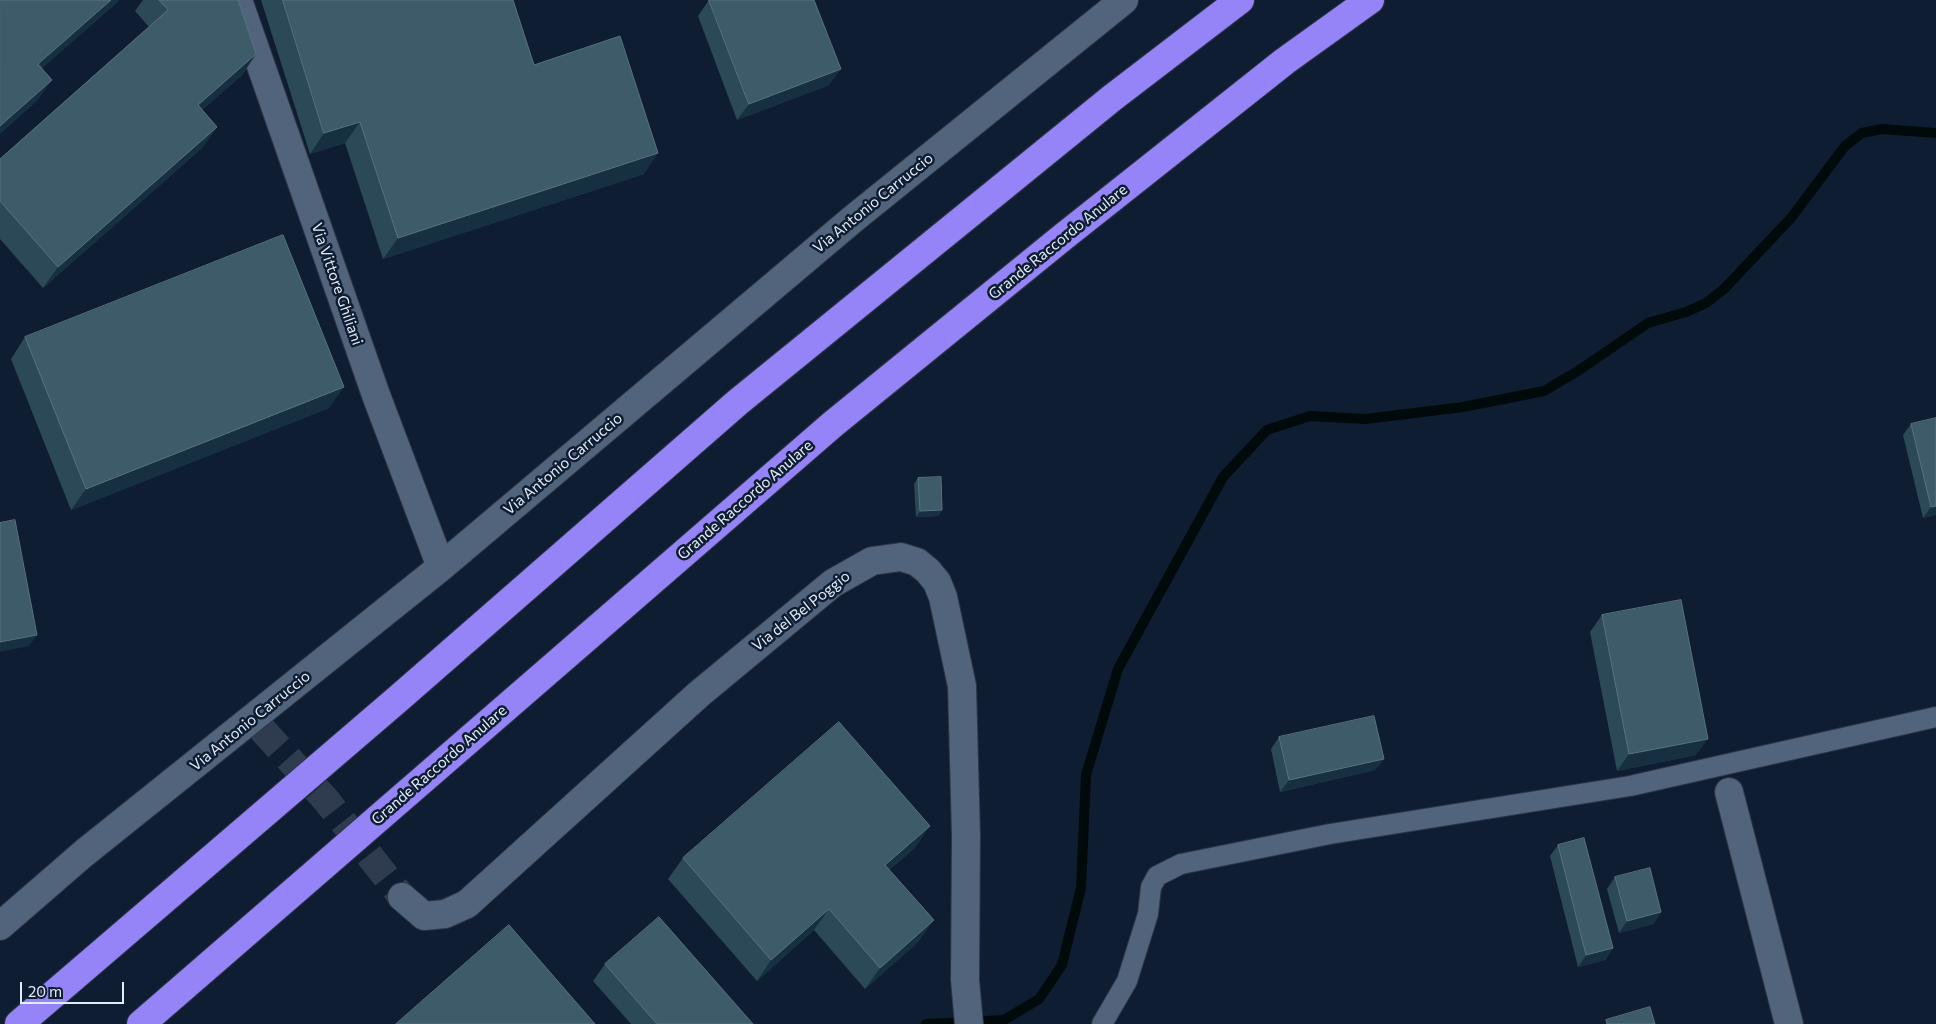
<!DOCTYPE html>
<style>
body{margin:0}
#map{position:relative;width:1936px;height:1024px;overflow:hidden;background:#0f1d32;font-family:Commissioner,sans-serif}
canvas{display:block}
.scale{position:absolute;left:20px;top:982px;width:104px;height:22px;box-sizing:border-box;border:2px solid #e2ecfb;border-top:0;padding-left:6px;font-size:15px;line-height:18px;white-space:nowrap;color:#e2ecfb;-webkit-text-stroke:4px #0f1d32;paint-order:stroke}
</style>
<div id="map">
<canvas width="1936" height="1024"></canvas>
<div class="scale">20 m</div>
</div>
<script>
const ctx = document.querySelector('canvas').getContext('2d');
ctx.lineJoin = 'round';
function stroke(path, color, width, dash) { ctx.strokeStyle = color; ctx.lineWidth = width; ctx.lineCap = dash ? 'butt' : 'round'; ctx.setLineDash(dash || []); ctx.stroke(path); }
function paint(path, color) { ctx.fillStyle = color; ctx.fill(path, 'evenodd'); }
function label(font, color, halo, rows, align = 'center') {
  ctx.font = font + ' Commissioner,sans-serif'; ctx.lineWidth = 5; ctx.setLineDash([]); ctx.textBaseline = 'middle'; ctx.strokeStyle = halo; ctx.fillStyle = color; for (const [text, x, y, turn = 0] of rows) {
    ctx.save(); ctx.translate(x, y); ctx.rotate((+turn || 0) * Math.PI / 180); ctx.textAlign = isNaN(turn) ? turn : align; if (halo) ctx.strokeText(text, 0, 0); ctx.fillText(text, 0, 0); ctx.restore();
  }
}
stroke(new Path2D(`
 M926,1024L1004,1020L1039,999L1062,965L1081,888L1086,775L1118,669L1223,477L1267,430L1310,416L1366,419L1463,407L1544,391L1578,371L1648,323L1686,312L1706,303L1724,289L1791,218L1845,146L1862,133L1882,129L1936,133`), '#000a0a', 10);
stroke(new Path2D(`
 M260,727L326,800L402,897`), '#2f3c50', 28, [28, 14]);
const service = new Path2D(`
 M1102,1024L1127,981L1148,914L1151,887L1157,876L1181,864L1330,834L1630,786L1936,717`);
const minor = new Path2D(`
 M238,0L376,395L441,567
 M1729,792L1789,1024
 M402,897L424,916L445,914L467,904L699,694L833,583L872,561L901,557L917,562L928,571L937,582L943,597L962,686L966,836L965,980L969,1024
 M0,926L83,854L441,567L853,219L1124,0`);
const motorway = new Path2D(`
 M19,1024L399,698L738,402L1112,98L1240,0
 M141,1024L833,424L1063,237L1285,61L1370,0`);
stroke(service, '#2d3546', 22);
stroke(minor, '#2d3546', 30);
stroke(motorway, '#2d3546', 30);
stroke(service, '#52637c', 20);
stroke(minor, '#52637c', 28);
stroke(motorway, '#9584f7', 28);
paint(new Path2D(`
 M143,0H238L256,54L242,75L202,110L217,127L202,148L43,288L0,239V159L149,27L135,11Z
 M261,0H513L534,65L644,174L383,259L345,143L310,154Z
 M709,0L829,85L737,120L698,16Z
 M25,337L329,408L71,510L11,359Z
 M1911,424L1936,515L1923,518L1903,435Z
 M918,478L942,510L938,516L916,517L914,484Z
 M1602,615L1696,755L1617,771L1590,632Z
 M1279,737L1384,759L1375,770L1280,792L1271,749Z
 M1558,845L1613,948L1605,960L1578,967L1550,856Z
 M915,848L889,870L919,941L865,989L814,930L757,981L668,879L683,858Z
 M1615,877L1661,912L1653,924L1619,933L1607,889Z
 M605,964L753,1024H631L593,981Z`), '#2b4957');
paint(new Path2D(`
 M111,0H119L117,3L23,85L38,64Z
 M256,54L242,75L183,127L198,105Z
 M841,69L829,85L737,120L749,104Z
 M52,80L37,101L0,134V126Z
 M360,122L345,143L310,154L324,133Z
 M217,127L202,148L43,288L58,267Z
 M658,153L644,174L383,259L398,238Z
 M344,387L329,408L71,510L86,489Z
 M1936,506V515L1923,518L1931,507Z
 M942,510L938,516L916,517L920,511Z
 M37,635L29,646L0,652V642Z
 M1708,739L1696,755L1617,771L1629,754Z
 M1384,759L1375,770L1280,792L1289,780Z
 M930,826L915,848L870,886L885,865Z
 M829,909L814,930L757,981L771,960Z
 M1661,912L1653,924L1619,933L1627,921Z
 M934,920L919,941L865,989L880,968Z
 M1613,948L1605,960L1578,967L1586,955Z`), '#173041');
const building = new Path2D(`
 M0,0H111L38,64L52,80L0,126Z
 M159,0H238L256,54L198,105L217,127L58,267L0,201V159L168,10Z
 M283,0H513L534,65L620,36L658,153L398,238L360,122L324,133Z
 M709,0H814L841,69L749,104Z
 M283,235L344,387L86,489L25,337Z
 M1936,418V506L1931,507L1911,424Z
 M941,477L942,510L920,511L918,478Z
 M15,520L37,635L0,642V523Z
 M1681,600L1708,739L1629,754L1602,615Z
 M1374,716L1384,759L1289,780L1279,737Z
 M839,722L930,826L885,865L934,920L880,968L829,909L771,960L683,858Z
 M1584,838L1613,948L1586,955L1558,845Z
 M1650,868L1661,912L1627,921L1615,877Z
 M659,917L753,1024H657L605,964Z
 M509,925L595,1024H396Z
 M1650,1007L1655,1024H1607L1606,1020Z`);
paint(building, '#3e5b69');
stroke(building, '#587280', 1);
label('15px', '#e2ecfb', '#0f1d32', [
 ["Via Antonio Carruccio",873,203,-39],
 ["Grande Raccordo Anulare",1058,242,-39],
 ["Via Vittore Ghiliani",337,284,71],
 ["Via Antonio Carruccio",563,464,-40],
 ["Grande Raccordo Anulare",745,500,-41],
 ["Via del Bel Poggio",801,611,-38],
 ["Via Antonio Carruccio",250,721,-39],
 ["Grande Raccordo Anulare",439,765,-41]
]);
</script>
